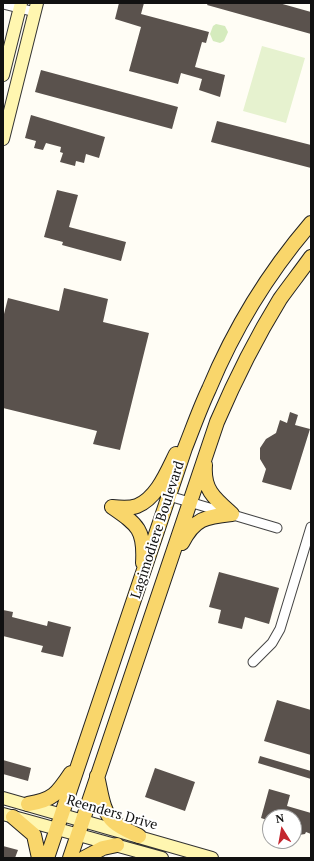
<!DOCTYPE html>
<style>
body{margin:0}
#map{position:relative;width:314px;height:861px;overflow:hidden;background:#fffdf5;font-family:"PT Serif",serif}
canvas{display:block}
.frame{position:absolute;inset:0;border:4px solid #111;pointer-events:none}
.north{position:absolute;left:262px;top:809px;width:40px;height:40px;box-sizing:border-box;background:#fff;border:1px solid #a0a0a0;border-radius:50%;rotate:349deg;font-size:11px;font-weight:700;line-height:16px;text-align:center;color:#111}
.north::after{content:'';display:block;margin:auto;width:14px;height:18px;background:#c4262e;clip-path:polygon(50% 0,100% 100%,50% 72%,0 100%)}
</style>
<div id="map">
<canvas width="314" height="861"></canvas>
<div class="frame"></div>
<div class="north">N</div>
</div>
<script>
const ctx = document.querySelector('canvas').getContext('2d');
ctx.lineJoin = 'round';
function paint(path, color) { ctx.fillStyle = color; ctx.fill(path, 'evenodd'); }
function stroke(path, color, width, dash) { ctx.strokeStyle = color; ctx.lineWidth = width; ctx.lineCap = dash ? 'butt' : 'round'; ctx.setLineDash(dash || []); ctx.stroke(path); }
function label(font, color, halo, rows, align = 'center') {
  ctx.font = font + ' "PT Serif",serif'; ctx.lineWidth = 4; ctx.setLineDash([]); ctx.textBaseline = 'middle'; ctx.strokeStyle = halo; ctx.fillStyle = color; for (const [text, x, y, turn = 0] of rows) {
    ctx.save(); ctx.translate(x, y); ctx.rotate((+turn || 0) * Math.PI / 180); ctx.textAlign = isNaN(turn) ? turn : align; if (halo) ctx.strokeText(text, 0, 0); ctx.fillText(text, 0, 0); ctx.restore();
  }
}
paint(new Path2D(`
 M216,24L225,26L228,32L224,41L220,43L213,41L210,34L213,26Z`), '#d5ebbd');
paint(new Path2D(`
 M262,46L305,58L286,123L243,111Z`), '#e6f2cf');
paint(new Path2D(`
 M119,3H144L141,14L209,32L206,43L202,42L195,67L225,75L220,97L199,90L202,79L181,73L178,84L129,71L141,27L115,19Z
 M208,3H279L311,12V34L207,5Z
 M41,70L178,107L172,129L35,92Z
 M31,115L105,137L99,158L86,154L84,163L76,161L75,166L60,162L63,153L60,152L61,147L46,143L43,150L34,148L36,141L25,138Z
 M217,121L311,145V168L211,142Z
 M57,190L78,195L69,227L126,242L121,261L62,245L63,242L44,237Z
 M64,288L108,299L103,322L149,333L120,450L93,444L97,431L3,408V318L8,298L59,311Z
 M290,412L298,415L295,425L310,429L291,490L262,482L266,469L260,459V448L266,439L276,433L280,420L287,423Z
 M219,572L279,588L269,624L245,617L242,629L218,623L221,610L209,607Z
 M3,610L13,612L12,617L47,626L48,621L71,627L63,657L41,652L43,646L3,636Z
 M277,700L311,710V755L264,741Z
 M260,756L311,771V779L258,763Z
 M3,760L31,768L28,781L3,774Z
 M155,768L195,782L185,811L145,797Z
 M269,789L290,795L287,806L311,813V834L306,832L305,834L299,835L294,831V817H270V821L261,818Z
 M3,846L18,850L15,858H3Z`), '#5a524d');
const street = new Path2D(`
 M3,4L35,12
 M169,496L277,528
 M253,662L272,643L280,629L311,527`);
const secondary = new Path2D(`
 M3,75L21,3
 M3,139L37,3
 M3,798L212,858
 M3,814L162,858`);
const primary = new Path2D(`
 M205,465C203,490 215,499 232,514
 M112,507C120,508 129,509 137,506C157,498 167,472 176,454
 M112,507C138,525 145,530 143,563
 M182,543C195,518 205,517 232,514
 M97,776C101,791 102,812 114,822C121,828 131,832 139,836
 M28,804C53,800 57,794 71,773
 M13,817L34,835L39,858
 M47,858L185,448C193,428 200,408 209,389C234,329 269,272 311,223
 M70,858L217,422C235,380 256,338 280,299C290,285 301,271 311,257
 M84,858L103,848L117,845`);
stroke(street, '#444', 11);
stroke(secondary, '#333', 14);
stroke(primary, '#222', 16);
stroke(street, '#fff', 9);
stroke(secondary, '#fff6b0', 12);
stroke(primary, '#f9d66b', 14);
label('14px', '#111', '#fff', [
 ["Lagimodiere Boulevard",158,530,-72],
 ["Reenders Drive",112,813,16]
]);
</script>
